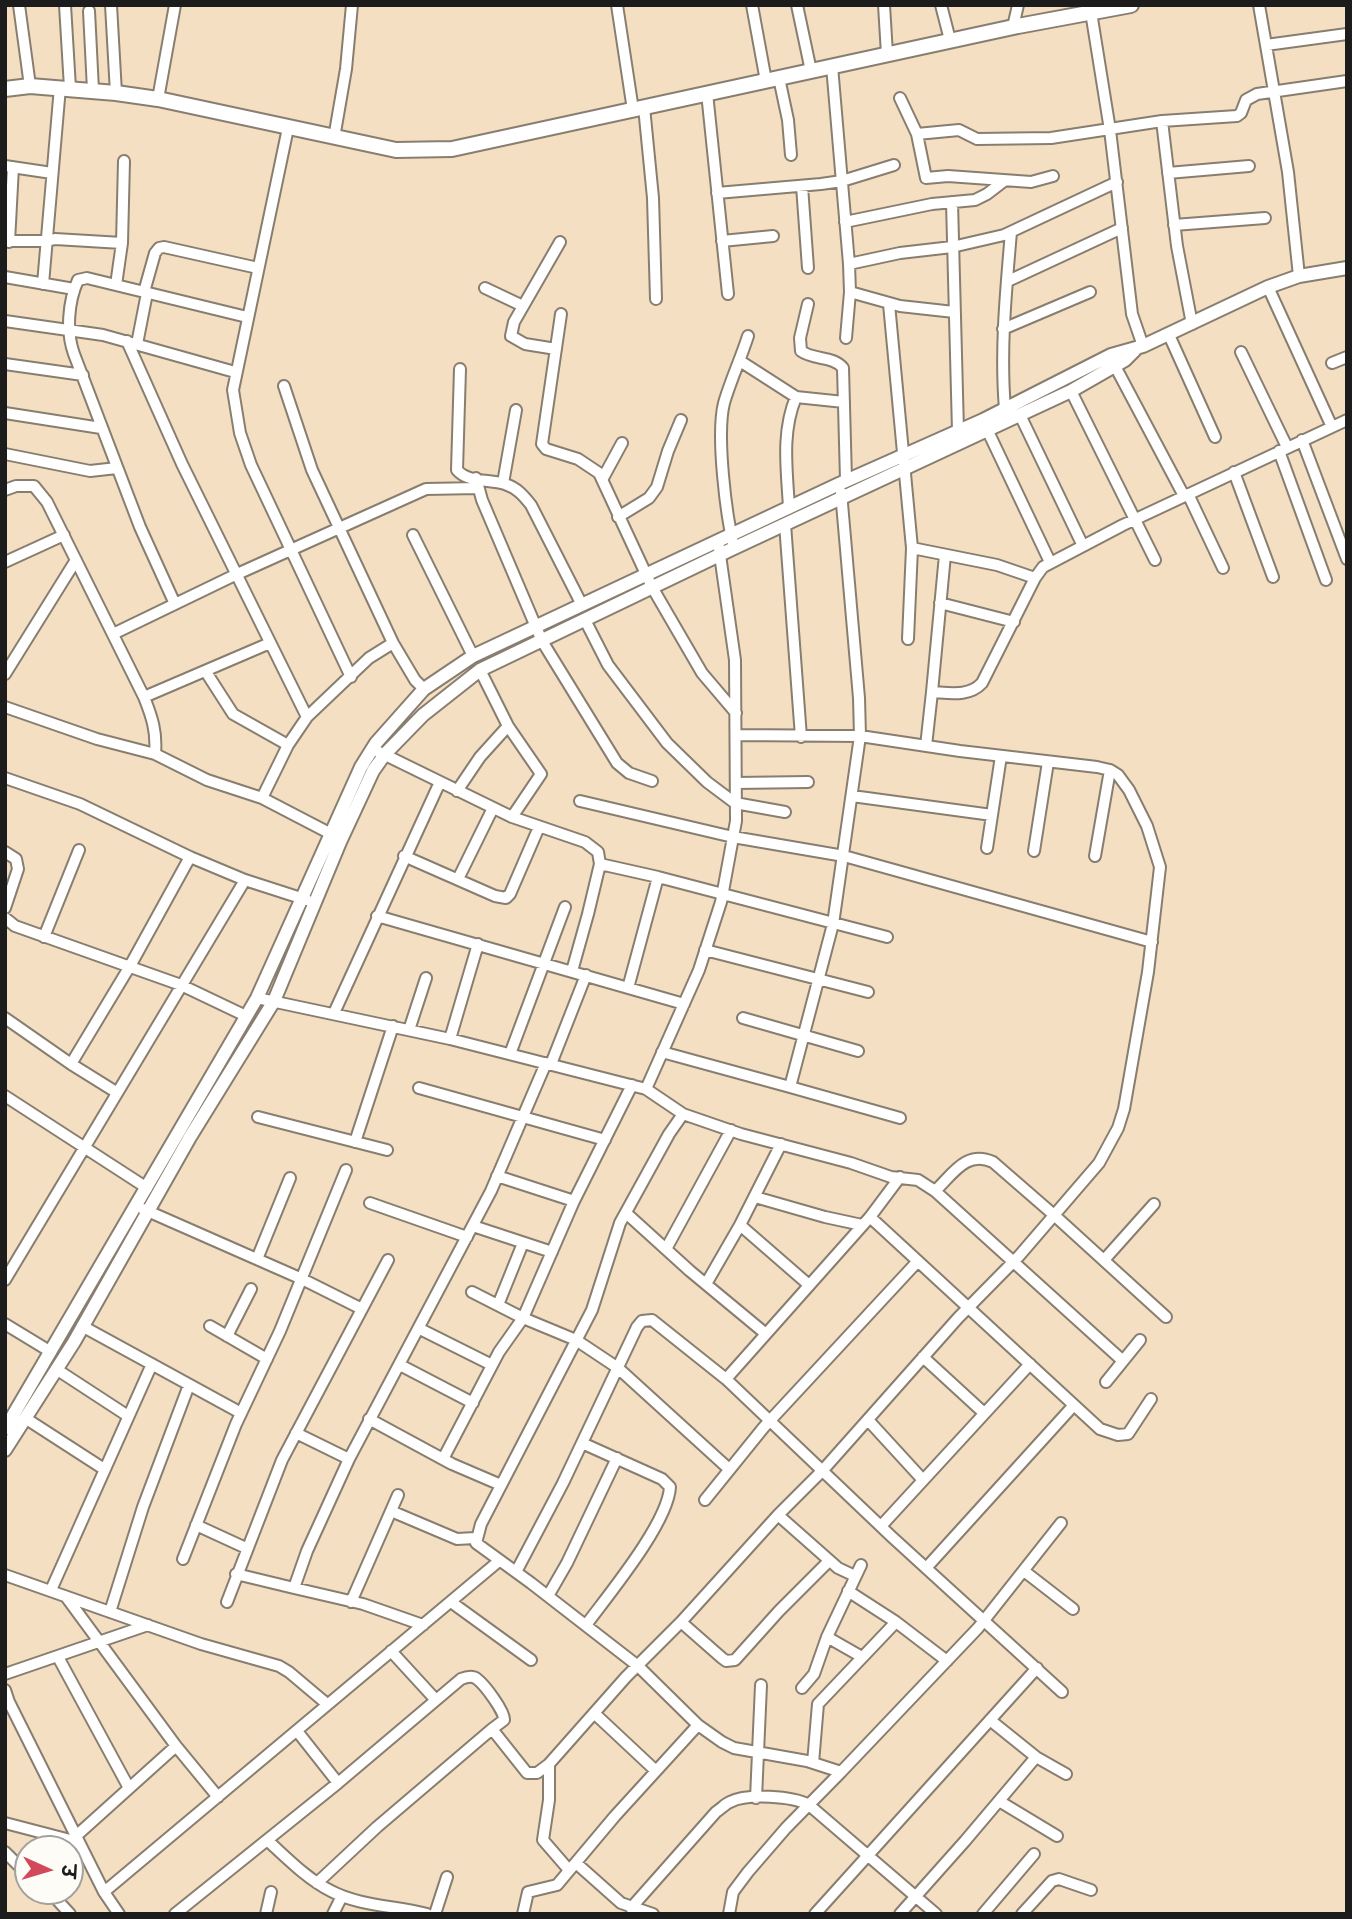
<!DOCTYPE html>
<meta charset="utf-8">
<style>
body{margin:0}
#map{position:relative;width:1352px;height:1919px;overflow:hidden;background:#f4dfc3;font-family:"Shantell Sans","Playpen Sans Deva",sans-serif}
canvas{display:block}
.frame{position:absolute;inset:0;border:7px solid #1c1c1c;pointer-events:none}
.north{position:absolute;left:14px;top:1835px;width:70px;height:70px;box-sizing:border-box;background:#fdfcf7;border:2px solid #a3a29f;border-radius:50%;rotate:94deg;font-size:19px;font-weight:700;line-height:28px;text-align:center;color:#1c1c1c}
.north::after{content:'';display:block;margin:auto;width:24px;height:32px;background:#d1495b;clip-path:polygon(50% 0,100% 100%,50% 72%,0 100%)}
</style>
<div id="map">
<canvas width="1352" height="1919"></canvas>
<div class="frame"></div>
<div class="north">उ</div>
</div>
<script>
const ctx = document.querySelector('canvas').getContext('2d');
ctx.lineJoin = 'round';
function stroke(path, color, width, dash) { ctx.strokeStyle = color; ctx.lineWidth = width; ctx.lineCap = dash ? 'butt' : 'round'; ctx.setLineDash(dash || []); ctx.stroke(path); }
const minor = new Path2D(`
 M19,5L30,86
 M65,5L70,88
 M111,5L116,93
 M617,5L633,110
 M752,5L766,81
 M797,5L811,71
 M884,5L887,54
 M941,5L950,40
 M1259,5L1288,172L1299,276
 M89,11L93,90
 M1091,12L1110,130L1132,314L1143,346
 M1013,27L1018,5
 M1266,45L1347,34
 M832,66L849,264L850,292L846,338
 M779,78L788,120L791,155
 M707,93L728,294
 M900,98L917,134L926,178L948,176L1031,182L1053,176
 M158,99L175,5
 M644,107L653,198L656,299
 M1162,121L1177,246L1192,324
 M288,128L233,390L240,433L251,465L351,677
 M917,134L959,130L977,139L1051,138L1162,121L1237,116L1241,113L1246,100L1257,94L1347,81
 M334,138L346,69L352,5
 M5,166L52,173
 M1168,173L1249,166
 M802,186L808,268
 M717,193L821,184L842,181L894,165
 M952,202L958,431
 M845,222L932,204L975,200L987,194L1004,181
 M1174,225L1265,218
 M5,241H47L55,239L122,243
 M722,241L773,236
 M9,242L13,167
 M849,264L900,253L952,247L1004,235L1117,182
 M5,277L74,289
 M1008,281L1122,228
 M43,284L60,87
 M116,285L122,243L124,161
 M1268,287L1332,427
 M485,288L523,306
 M144,292L155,253L159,248L164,247L258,268
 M850,292L900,306L954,312
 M808,304L800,338L801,351C813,360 834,356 843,368L846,480
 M889,304L912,548L908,639
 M561,314L542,444L546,449L578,459L599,473L652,587L702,673L736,713
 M5,321L103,335L235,372
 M1003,329L1090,292
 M1169,335L1215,437
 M127,341L182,464L307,717
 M137,344L147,293
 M556,349L525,344L511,336L514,322L560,242
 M1241,352L1287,447
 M740,361L796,397L844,402
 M1332,363L1347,357
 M5,364L83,375
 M1115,366L1184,496
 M460,369L457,470C468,483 490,479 505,484C517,488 523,495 531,505L582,605
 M284,386L312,470L393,643L415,680L424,689
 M1071,391L1155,560
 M1005,409C1000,350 1006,291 1011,232
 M5,413L101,428
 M1020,415L1083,546
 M984,423L1050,562
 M1302,440L1347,559
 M1279,451L1326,580
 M5,454L90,471L117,468
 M1234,472L1273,577
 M476,478L482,500L542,641L617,763L629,773L652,781
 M603,478L622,443
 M503,483L516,410
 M5,490L16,486H34L47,502L144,697C152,717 157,732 155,754
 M1188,494L1223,568
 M789,508C787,470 781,433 796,397
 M618,517L649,498L657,487L668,451L681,420
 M785,524L801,737
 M413,535L473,656
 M734,548C726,515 716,435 724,403C730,382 741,358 748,336
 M912,548L997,565L1035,578
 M5,562L64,535
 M940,603L1014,622
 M175,604L140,527L74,354C66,332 68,302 78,280L87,278L247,317
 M585,620L608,665L667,743L707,782L735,803L785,812
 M113,634L235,575L426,489L478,488
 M480,670L508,726L541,774L512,817
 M206,672L233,714L288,745
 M5,674L76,560
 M932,692L945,555
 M144,697L270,643
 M5,707L97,739L155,754L207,780L262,798L337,837
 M926,746L932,692C950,693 969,697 982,683L1035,578L1043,567L1123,525L1347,420
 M373,749L512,817L585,842L598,852L600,864L658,877L887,937
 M5,778L80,804L190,857L245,880L307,900
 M736,783L808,782
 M457,791L480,757L508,726
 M852,796L992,815
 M262,798L288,745L307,717L369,658L393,643
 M580,801L733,837L844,856L1152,942
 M987,848L1001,756
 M1034,851L1048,762
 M5,852L16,859L18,869L5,908
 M404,856L495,896L506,898L510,894L539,827
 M1095,856L1110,770
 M458,879L493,808
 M377,916L684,1004
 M5,918L15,926L181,985L246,1016
 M44,937L79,850
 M705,950L868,992
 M572,971L588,914L600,864
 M628,988L658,877
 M257,998L450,1039L646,1089L699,970L721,902L736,821L735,660L718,541
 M334,1013L440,782
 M5,1018L71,1064L116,1092
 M743,1018L858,1051
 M409,1030L426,978
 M450,1039L478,944
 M662,1052L790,1087L833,924L860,736L859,698L841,492
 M510,1054L565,907
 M71,1064L130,966L190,857
 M551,1064L586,975
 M790,1087L900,1118
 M419,1088L605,1140
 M646,1089L683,1114L669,1134L620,1223L592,1310L481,1524L476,1543L531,1583L638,1666L698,1725L722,1742L734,1748L807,1761L841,1772L786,1828L748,1872L733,1892L729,1914
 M5,1096L147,1188
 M683,1114L741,1134L851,1163L891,1177L918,1180L935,1191L1123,1361
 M258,1117L387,1150
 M355,1142L393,1026
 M497,1176L574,1201
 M935,1191C953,1174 966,1150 993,1162L1054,1215L1166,1317
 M755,1197L825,1217L862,1225
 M370,1203L467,1237
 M143,1209L302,1279L362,1309
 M626,1213L690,1271L766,1334
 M870,1217L1100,1429L1118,1435L1128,1434L1151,1399
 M740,1225L809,1285
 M473,1226L552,1252
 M666,1249L731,1130
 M257,1259L290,1178
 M1104,1260L1154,1204
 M5,1280L245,880
 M706,1284L740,1225L781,1144
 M472,1292L523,1318L576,1340L618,1368L729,1469
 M498,1305L523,1243
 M5,1324L51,1352
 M82,1326L241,1413
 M210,1326L267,1359
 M420,1329L492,1365
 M227,1336L251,1289
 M923,1357L984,1413
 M400,1365L473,1403
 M56,1369L128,1416
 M726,1379L870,1217L900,1177
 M1106,1382L1140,1340
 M25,1418L104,1469
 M369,1419L452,1464L501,1485
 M868,1420L923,1480
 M296,1433L349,1459
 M582,1443L662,1479L670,1487C668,1523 609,1594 586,1625
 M443,1459L499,1352L523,1318L574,1201L632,1085
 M705,1500L764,1427L918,1261
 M391,1511L457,1539L475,1538
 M778,1515L838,1568L855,1576
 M196,1525L246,1548
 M882,1525L1030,1364
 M183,1559L236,1424L280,1331L346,1170
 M927,1567L1074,1405
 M1024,1571L1073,1609
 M516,1572L563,1483L637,1327L642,1321L652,1320L726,1379L892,1537L1062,1692
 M236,1574L294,1588
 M5,1575L201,1644L279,1666L289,1672L327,1704
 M51,1590L152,1364
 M848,1591L896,1622L947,1661
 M548,1596L567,1563L617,1458
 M67,1598L176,1746L218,1797
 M227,1602L282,1460L388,1260
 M351,1602L398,1495
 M451,1602L531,1660
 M110,1612L143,1507L189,1385
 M681,1622L722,1658L726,1661L735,1660L779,1611L829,1561
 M423,1625L363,1604L294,1588L307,1551L349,1459L491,1191L546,1063
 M827,1637L862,1657
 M391,1651L435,1699
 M58,1657L129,1788
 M5,1674L148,1625
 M802,1688L814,1674L827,1637L861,1565
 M5,1690L9,1702L104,1892
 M594,1713L656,1771
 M990,1720L1036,1757L1066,1774
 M297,1731L338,1783
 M813,1763L818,1704L896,1622
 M549,1764V1800L543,1840L569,1870
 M841,1772L978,1628L1061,1523
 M756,1798L761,1685
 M999,1801L1057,1836
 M5,1823L74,1841
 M267,1840C287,1858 307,1879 331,1891C359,1906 397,1906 427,1914
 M70,1850L76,1836L176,1746
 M5,1852L28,1875
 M576,1863L621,1903L653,1914
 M317,1883L377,1827L492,1729
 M49,1891L70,1914
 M631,1908L716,1812C721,1809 725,1804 730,1802C747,1793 793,1796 809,1805L936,1914
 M119,1914L104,1892L499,1561
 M175,1914L338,1783L461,1679C466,1677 472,1675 477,1679C485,1685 505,1712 504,1720L492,1729L527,1773H537L549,1764L626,1677L681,1622L778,1515L823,1470L958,1318L1019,1256L1099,1163L1118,1128L1124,1109L1148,972L1160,867L1147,826L1129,790L1118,775L1110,770L1097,767L960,751L860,736L736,735
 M266,1914L271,1892
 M333,1914L342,1896
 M435,1914L447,1877
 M523,1914L528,1892L557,1885L615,1816L698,1725
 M815,1914L1037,1668
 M900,1914L965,1841L1036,1757
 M983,1914L1034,1854
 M1022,1914L1052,1881L1059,1879L1091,1890`);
const tertiary = new Path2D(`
 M5,1429L257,998L361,767L376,743L424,689L473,656L839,484L983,420L1111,355L1143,346L1268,287L1299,276L1347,268
 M5,1450L74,1342L190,1137L274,1001L340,842L373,771L385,754L423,715L480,670L734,548L1071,391L1125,360L1135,350`);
const secondary = new Path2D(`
 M5,89L30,86L116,93L158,99L396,150L452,149L1018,26L1131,5`);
stroke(minor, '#887e70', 14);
stroke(tertiary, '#887e70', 16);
stroke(secondary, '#887e70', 18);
stroke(minor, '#fff', 10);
stroke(tertiary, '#fff', 12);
stroke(secondary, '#fff', 14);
</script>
